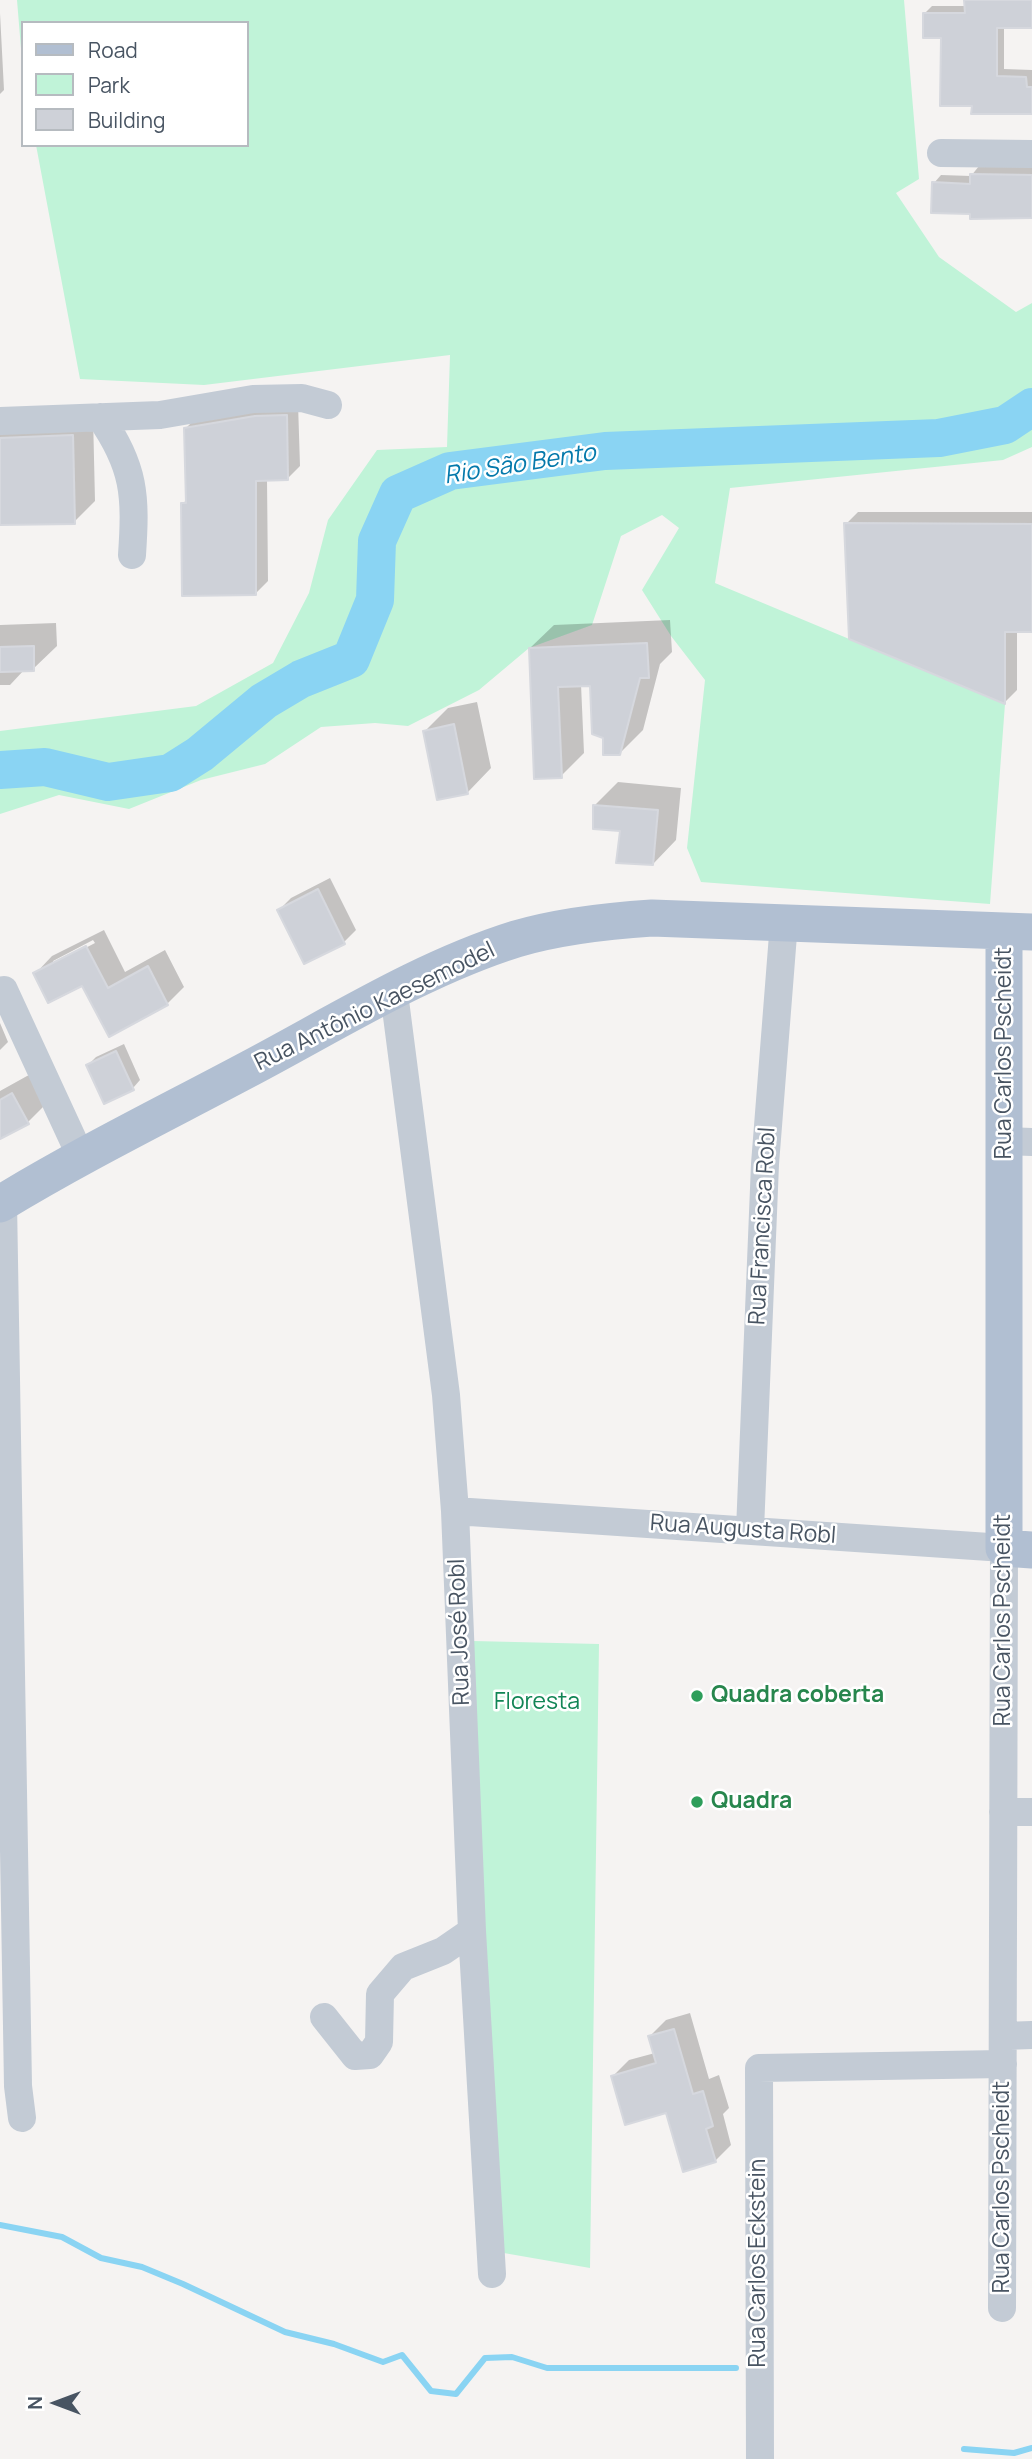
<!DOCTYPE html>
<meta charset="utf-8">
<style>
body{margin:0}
#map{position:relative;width:1032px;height:2459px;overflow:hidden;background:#f5f3f2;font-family:Manrope,sans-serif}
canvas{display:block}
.legend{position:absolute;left:21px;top:21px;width:228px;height:126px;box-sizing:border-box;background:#fff;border:2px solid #b6bbc0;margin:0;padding:9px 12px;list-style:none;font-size:21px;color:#485462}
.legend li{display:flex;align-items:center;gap:14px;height:35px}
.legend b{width:35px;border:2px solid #b6bbc0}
.north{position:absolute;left:21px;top:2368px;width:70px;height:70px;-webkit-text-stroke:5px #fff;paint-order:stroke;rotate:270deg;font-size:19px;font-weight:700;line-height:28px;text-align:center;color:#485462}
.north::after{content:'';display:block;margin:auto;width:24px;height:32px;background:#485462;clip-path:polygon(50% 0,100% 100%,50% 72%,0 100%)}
</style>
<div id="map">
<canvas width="1032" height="2459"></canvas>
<ul class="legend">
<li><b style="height:9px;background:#b1bfd2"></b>Road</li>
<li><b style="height:19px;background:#c0f3d8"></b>Park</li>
<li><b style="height:19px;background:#ced1d8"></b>Building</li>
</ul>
<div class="north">N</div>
</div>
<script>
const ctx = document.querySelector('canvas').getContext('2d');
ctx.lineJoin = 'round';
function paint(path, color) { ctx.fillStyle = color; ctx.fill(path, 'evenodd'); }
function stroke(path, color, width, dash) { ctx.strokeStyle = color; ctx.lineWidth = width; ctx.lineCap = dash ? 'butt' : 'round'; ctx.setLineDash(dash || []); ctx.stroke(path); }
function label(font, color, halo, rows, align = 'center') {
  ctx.font = font + ' Manrope,sans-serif'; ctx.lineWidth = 5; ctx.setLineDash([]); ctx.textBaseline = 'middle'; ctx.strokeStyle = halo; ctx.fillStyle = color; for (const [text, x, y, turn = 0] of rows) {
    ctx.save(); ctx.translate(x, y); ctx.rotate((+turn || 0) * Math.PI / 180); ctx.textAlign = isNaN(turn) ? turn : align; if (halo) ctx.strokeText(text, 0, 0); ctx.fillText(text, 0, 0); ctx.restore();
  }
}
paint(new Path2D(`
 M17,0H904L919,179L896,193L939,257L1016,312L1032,303V447L1003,460L730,488L715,583L1005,704L990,904L701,882L687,848L705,680L671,636L642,590L679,528L662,515L621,536L592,625L529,648L479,690L408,726L375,723L321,727L265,764L201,780L129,809L59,795L0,814V731L196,706L273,663L309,593L328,520L377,450L447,447L450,355L204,385L80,379L36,145H247V23H23V73Z
 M473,1641L599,1644L590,2268L498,2252Z`), '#c0f3d8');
paint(new Path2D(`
 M966,0H1032V27H1004V69L1032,70V112L973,104L943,36L924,14L932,6H966Z
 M0,13L4,90L0,94Z
 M979,166L1032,167V217L971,213L934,183L941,175L971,176Z
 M298,403L300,466L288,478L267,479L268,581L255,594L183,503L188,499L186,428L198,416Z
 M0,408L93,415L95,501L74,522L0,524Z
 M858,512H1032V631H1017V690L1005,702L846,524Z
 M670,620L672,652L660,664L643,730L619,754L605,736L591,684H581L584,753L561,776L530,648L554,625Z
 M56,623L57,646L33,669H25L10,685H0V625Z
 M477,702L491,768L468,792L425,731L448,708Z
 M618,782L681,788L676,840L653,864L595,805Z
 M330,878L356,930L344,942L279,910L291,898Z
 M104,930L125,972L165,950L184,987L167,1004L35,974L52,956ZM93,940L95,943L53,965V961Z
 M0,1023L8,1042L0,1050Z
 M124,1044L140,1080L133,1088L88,1065L96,1057Z
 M36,1071L51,1099L28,1122L0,1137V1091Z
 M690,2013L709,2079L719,2075L729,2108L723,2114L731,2145L715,2161L667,2110L613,2076L629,2060L655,2053L650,2036L666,2020Z`), '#0003');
stroke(new Path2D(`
 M0,2225L62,2237L101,2258L142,2267L183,2284L285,2332L334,2344L383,2362L402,2355L431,2391L456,2394L485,2358L512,2357L547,2368H736
 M964,2449L1014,2453L1032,2448`), '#8ad4f3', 6);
stroke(new Path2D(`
 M0,770L45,767L108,782L170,773L200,754L264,701L301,679L351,659L375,600L377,541L398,494L450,471L605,451L939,438L1005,425L1032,407`), '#8ad4f3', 38);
const building = new Path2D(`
 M964,0H1032V28H997V76L1026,77L1027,87H1032V114H971L972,106H940L941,38H923V13H965Z
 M970,174L1032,175V218L970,219V214L931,213L932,182L970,184Z
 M287,415L288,480L256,481V595L182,596L181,503H186L184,428L255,416Z
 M73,435L75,524L0,525V438Z
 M844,523L1032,524V632H1005V704L849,639Z
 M647,643L649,678H640L620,755H603V738L592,734L590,686L558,687L562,778L534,779L529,648Z
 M34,646V671L0,672V647Z
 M454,724L468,794L437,800L423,731Z
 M593,805L658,810L653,865L616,863L620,831L593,829Z
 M318,889L345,944L304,964L277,910Z
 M86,946L108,988L148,966L168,1005L109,1037L82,986L48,1003L33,973Z
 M116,1051L134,1090L104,1104L86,1065Z
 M12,1093L29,1124L0,1139V1100Z
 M674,2029L693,2094L703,2091L713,2126L706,2129L716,2162L683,2172L666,2113L625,2125L611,2076L656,2063L648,2036Z`);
paint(building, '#ced1d8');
stroke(building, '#d6d8de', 2);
stroke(new Path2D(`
 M941,153L1032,154
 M100,417C135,467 136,496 132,555
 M0,421L160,415L253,399L302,398L328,405
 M4,990L81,1157
 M394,993L446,1395L455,1511L472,1931L492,2274
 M1005,1141L1032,1142
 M3,1202L18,2086L22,2118
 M455,1511L1004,1548L1002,2308
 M750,1530L765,1164L784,922
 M1003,1812H1032
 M324,2017L355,2056L370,2055L379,2042L380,1994L403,1967L443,1951L472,1931
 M1003,2036L1032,2035
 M760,2459L759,2068L1003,2064`), '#c3cbd5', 28);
stroke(new Path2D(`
 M1004,931V1548L1032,1550
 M0,1204C79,1156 162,1115 243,1072C331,1026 420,969 516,939C560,926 606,921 652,918L1032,932`), '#b1bfd2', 37);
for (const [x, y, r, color] of [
 [697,1696,7,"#2e9e5b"],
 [697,1802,7,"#2e9e5b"]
]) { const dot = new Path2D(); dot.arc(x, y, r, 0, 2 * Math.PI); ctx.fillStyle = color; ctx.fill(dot); stroke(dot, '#fff', 2.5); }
label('23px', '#485462', '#fff', [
 ["Rua Antônio Kaesemodel",375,1007,-26],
 ["Rua Carlos Pscheidt",1005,1053,-90],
 ["Rua Francisca Robl",763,1226,-87],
 ["Rua Augusta Robl",743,1530,4],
 ["Rua Carlos Pscheidt",1004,1620,-90],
 ["Rua José Robl",460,1632,-92],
 ["Rua Carlos Pscheidt",1003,2187,-90],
 ["Rua Carlos Eckstein",759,2263,-90]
]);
label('bold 23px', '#27864d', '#fff', [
 ["Quadra coberta",711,1696],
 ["Quadra",711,1802]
], 'left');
label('23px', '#118555', '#fff', [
 ["Floresta",537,1703]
]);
label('italic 24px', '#0479ab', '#fff', [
 ["Rio São Bento",520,465,-9]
]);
</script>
